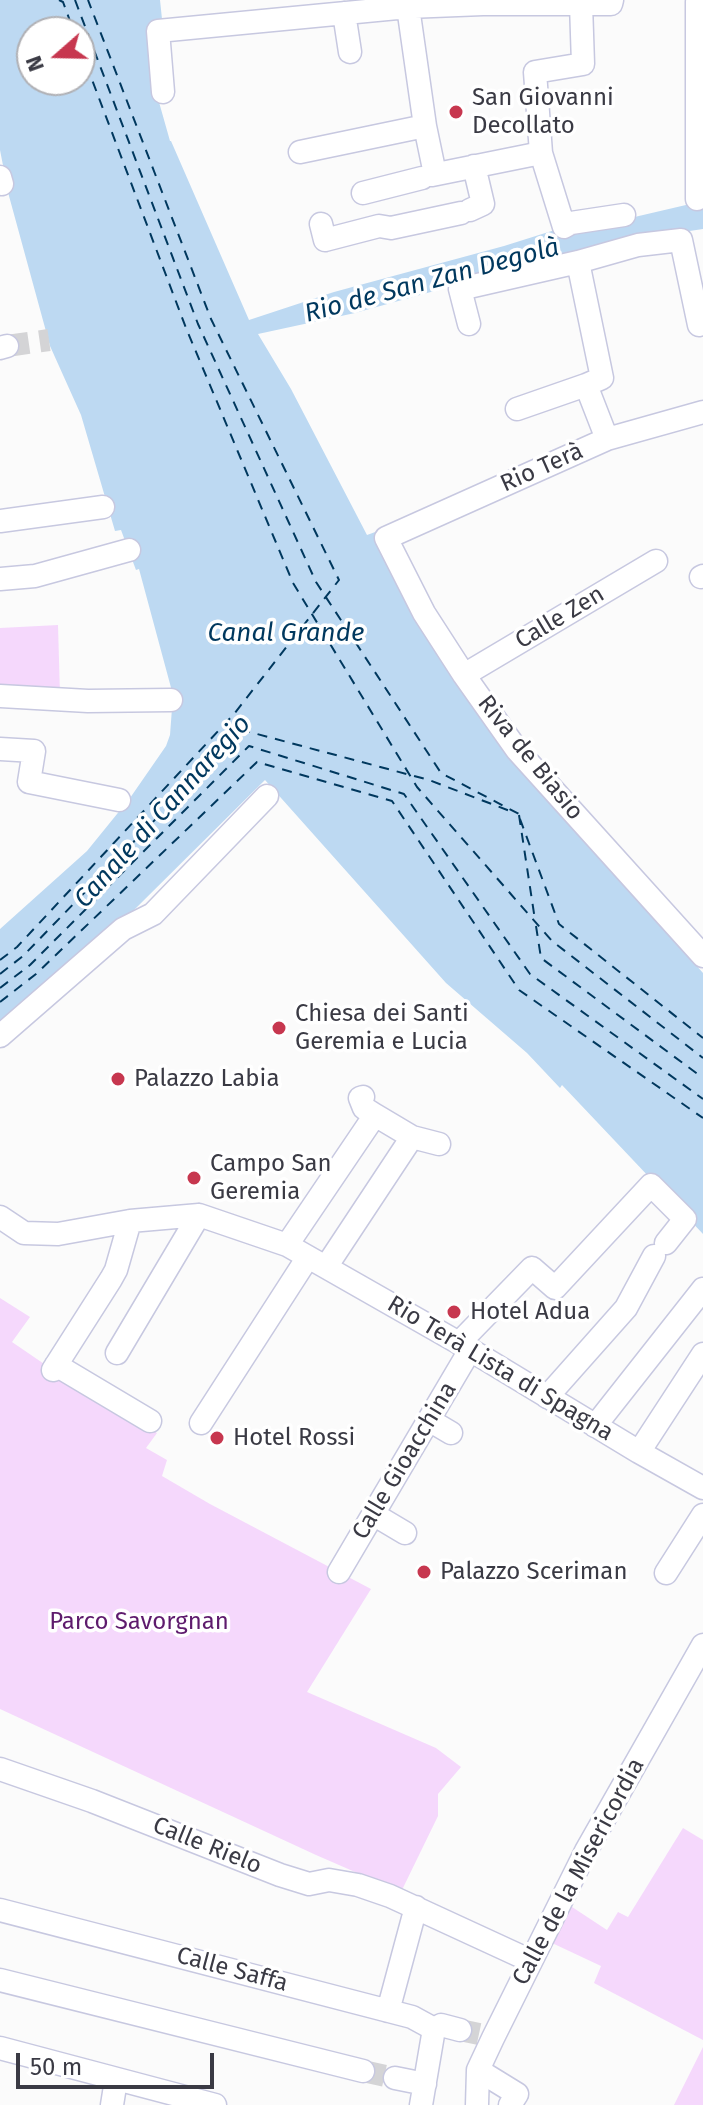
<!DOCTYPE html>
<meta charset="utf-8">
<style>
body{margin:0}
#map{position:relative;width:703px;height:2105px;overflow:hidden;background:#fbfbfb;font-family:"Fira Sans",sans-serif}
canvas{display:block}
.north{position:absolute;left:16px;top:16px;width:80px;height:80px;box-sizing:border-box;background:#fff;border:2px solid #b0b0b4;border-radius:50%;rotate:250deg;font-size:22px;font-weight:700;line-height:32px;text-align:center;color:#3a3a44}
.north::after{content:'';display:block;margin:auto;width:28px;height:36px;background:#c7374f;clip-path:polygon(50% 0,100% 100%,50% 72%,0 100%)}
.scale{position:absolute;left:16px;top:2053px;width:198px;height:36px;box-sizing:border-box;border:4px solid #3a3a44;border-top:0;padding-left:10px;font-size:24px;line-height:28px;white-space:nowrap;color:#3a3a44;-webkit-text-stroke:6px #fff;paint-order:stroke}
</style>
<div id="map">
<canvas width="703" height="2105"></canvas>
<div class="north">N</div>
<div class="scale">50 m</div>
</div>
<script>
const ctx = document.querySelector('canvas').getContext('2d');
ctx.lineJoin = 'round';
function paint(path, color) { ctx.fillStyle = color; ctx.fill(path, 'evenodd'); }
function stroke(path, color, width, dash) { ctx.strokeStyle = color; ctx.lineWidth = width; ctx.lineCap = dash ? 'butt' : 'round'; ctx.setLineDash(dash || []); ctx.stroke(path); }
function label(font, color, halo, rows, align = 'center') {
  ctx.font = font + ' "Fira Sans",sans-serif'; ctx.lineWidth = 7; ctx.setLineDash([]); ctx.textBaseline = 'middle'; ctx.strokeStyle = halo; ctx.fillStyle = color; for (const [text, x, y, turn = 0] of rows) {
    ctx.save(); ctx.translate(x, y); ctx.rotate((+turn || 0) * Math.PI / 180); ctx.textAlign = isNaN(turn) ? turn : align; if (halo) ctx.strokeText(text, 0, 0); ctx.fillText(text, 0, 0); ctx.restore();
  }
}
paint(new Path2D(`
 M58,625L60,695L0,692V628Z
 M0,1298L30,1317L12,1342L53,1370L157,1433L146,1448L167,1460L162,1476L210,1504L371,1589L307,1692L436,1748L461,1767L438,1794V1816L401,1892L316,1855L0,1709Z
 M683,1828L703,1840V2040L594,1983L601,1966L552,1943L569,1905L607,1930L618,1912L628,1917Z
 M703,2047V2105H674Z`), '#f5d8fc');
paint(new Path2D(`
 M0,0H160L162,19L151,21L157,95L170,141H171L249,320L334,292L504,246L558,229L626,219L703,201V229L636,239L452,283L438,290L355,313L258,334L291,389L367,535L378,531L411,601L540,789L703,973V1234L562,1085L560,1088L527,1053L446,983L265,780L133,911L0,1028V929L87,851L130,798L166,746L170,735L173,695L139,569L136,570L121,530L115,531L81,415L50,346L9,196L0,150ZM32,32H80V80H32Z`), '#bdd9f2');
stroke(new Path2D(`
 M59,0L63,2L74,32
 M75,0L198,324L316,582L441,773L519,814
 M80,48L186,328L293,583L417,787L552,941L703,1058
 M519,815L535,920
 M520,819L559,924L703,1038
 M536,926L541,958L703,1078
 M0,960L17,947L234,714L339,580L211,319L88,0
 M0,974L23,956L242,730L429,780L510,811
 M0,988L30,965L249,746L404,794L530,974L703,1099
 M0,1002L36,974L257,762L392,801L519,990L703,1118`), '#00385e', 2, [10, 8]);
stroke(new Path2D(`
 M7,346L49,340
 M460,2030L479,2034
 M363,2071L395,2078`), '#d4d4d6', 22, [22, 11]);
const pedestrian = new Path2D(`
 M581,4L583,64L535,72L541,153L564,227L571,223L624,215
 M408,7L425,126L435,174
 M344,13L350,52
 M163,92L158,31L408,7L483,4H611L612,0
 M300,152L425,126
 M432,175L541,153
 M0,177L2,184
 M363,193L422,178
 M697,199V2H703
 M470,210L483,204L474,166
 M321,224L325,240L379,226L391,228L461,213
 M578,262L602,378L586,385L607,439
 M469,324L460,289L578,262L638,245L681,240L699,325
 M0,348L7,346
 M517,409L586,385
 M703,412L607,439L386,538L424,613L464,675L517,750L703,956
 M0,521L103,507
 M701,577L703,576
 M0,579L35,576L129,550
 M464,675L656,561
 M0,696L88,701L171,700
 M0,749L34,751L29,782L119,800
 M0,1036L123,929L153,914L267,796
 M375,1115L412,1137L439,1144
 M0,1217L24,1233L58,1234L130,1221L199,1215L287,1245L459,1343L639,1452L703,1488
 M287,1245L375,1115L364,1108L360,1098L363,1097
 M326,1267L412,1137
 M459,1343L532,1268L555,1288L651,1185L685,1219L666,1243
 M117,1353L199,1215
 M56,1365L150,1421
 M53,1370L111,1279L116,1270L130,1221
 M547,1397L626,1308L654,1256
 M429,1420L451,1433
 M201,1423L308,1257
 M595,1426L703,1289
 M639,1452L703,1354
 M373,1514L405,1533
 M339,1572L470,1350
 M666,1573L703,1515
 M0,1769L92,1801L280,1875L309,1884L329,1880L358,1885L390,1896L531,1961
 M0,1910L412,2017L434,2029L441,2025L460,2030
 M0,1980L363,2071
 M388,2011L416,1907
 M0,2048L215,2105
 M478,2070L517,2094L510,2105
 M395,2078L425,2084
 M112,2105L116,2080
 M421,2105L434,2029
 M477,2105L478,2070L493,2038L586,1851L703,1645`);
stroke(pedestrian, '#c7c8e0', 25);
stroke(pedestrian, '#fff', 22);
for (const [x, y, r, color] of [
 [456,112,8,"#c7374f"],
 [279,1028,8,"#c7374f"],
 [118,1079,8,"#c7374f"],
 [194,1178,8,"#c7374f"],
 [454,1312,8,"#c7374f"],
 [217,1438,8,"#c7374f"],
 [424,1572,8,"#c7374f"]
]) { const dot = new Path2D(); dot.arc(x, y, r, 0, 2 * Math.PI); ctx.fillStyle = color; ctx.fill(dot); stroke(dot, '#fff', 3); }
label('24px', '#3a3a44', '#fff', [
 ["San Giovanni",472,98],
 ["Decollato",472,126],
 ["Chiesa dei Santi",295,1014],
 ["Geremia e Lucia",295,1042],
 ["Palazzo Labia",134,1079],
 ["Campo San",210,1164],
 ["Geremia",210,1192],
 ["Hotel Adua",470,1312],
 ["Hotel Rossi",233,1438],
 ["Palazzo Sceriman",440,1572]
], 'left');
label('24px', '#3a3a44', '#fff', [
 ["Rio Terà",542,468,-24],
 ["Calle Zen",560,618,-31],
 ["Riva de Biasio",530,758,51],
 ["Rio Terà Lista di Spagna",500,1369,31],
 ["Calle Gioacchina",405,1461,-59],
 ["Calle Rielo",207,1846,22],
 ["Calle de la Misericordia",579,1872,-62],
 ["Calle Saffa",232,1970,15]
]);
label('24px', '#5e1b6d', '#fff', [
 ["Parco Savorgnan",139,1622]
]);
label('italic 26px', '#00385e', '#fff', [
 ["Rio de San Zan Degolà",432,281,-15],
 ["Canal Grande",286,634],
 ["Canale di Cannaregio",163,812,-48]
]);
</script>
